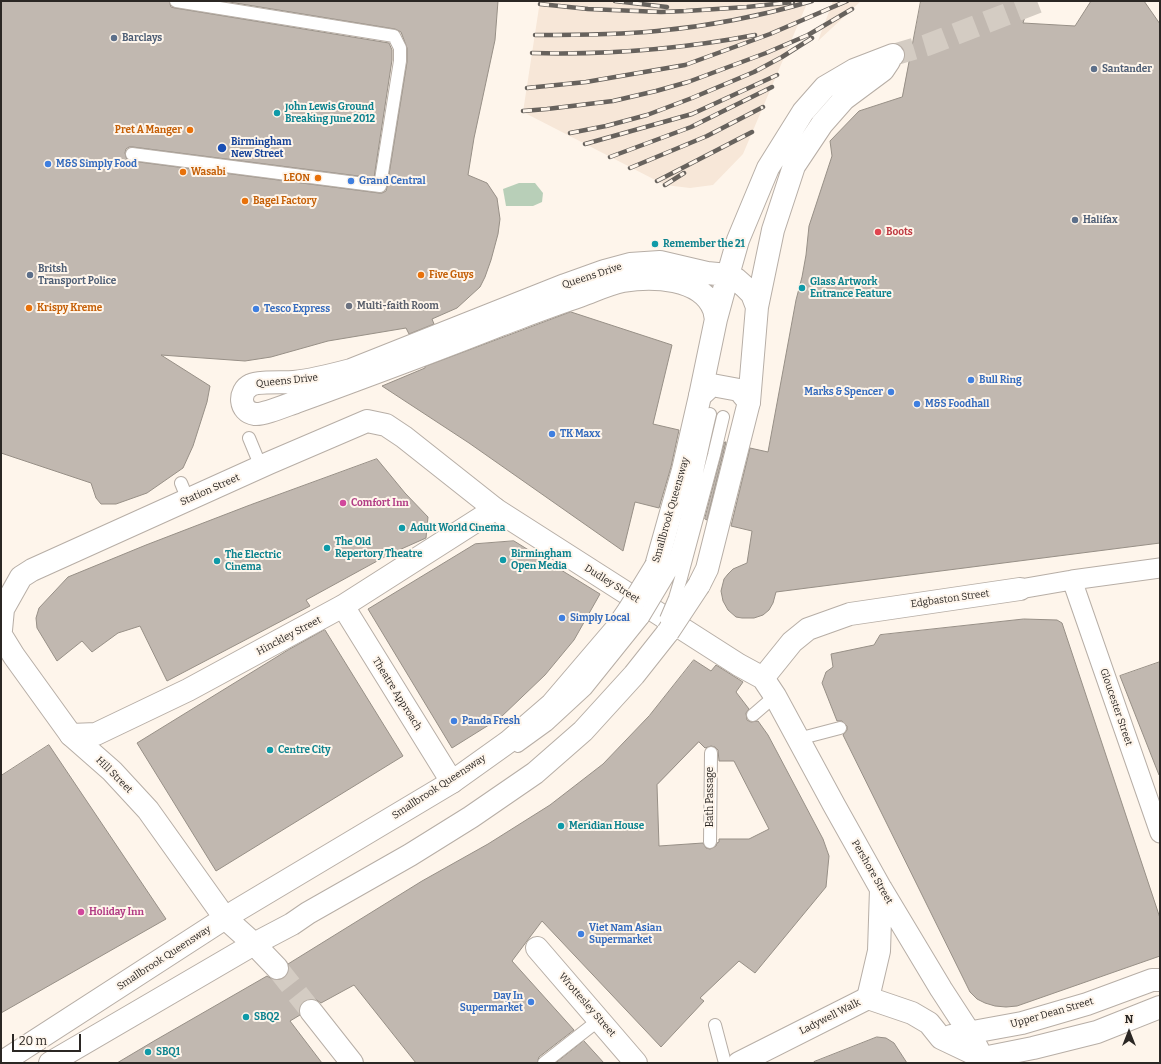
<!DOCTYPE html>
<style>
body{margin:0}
#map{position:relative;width:1161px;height:1064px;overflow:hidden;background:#fef5eb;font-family:Bitter,serif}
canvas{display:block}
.frame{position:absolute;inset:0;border:2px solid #2b2724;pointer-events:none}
.north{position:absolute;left:1109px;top:1012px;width:40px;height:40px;-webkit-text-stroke:3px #fef5eb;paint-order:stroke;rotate:0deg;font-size:11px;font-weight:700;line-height:16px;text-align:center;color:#2b2724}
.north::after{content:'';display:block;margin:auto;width:14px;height:18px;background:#2b2724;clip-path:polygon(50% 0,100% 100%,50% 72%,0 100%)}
.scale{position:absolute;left:12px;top:1034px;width:69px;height:18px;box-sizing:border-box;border:2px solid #2b2724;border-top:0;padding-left:5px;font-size:12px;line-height:14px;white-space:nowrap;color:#2b2724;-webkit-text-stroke:3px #fef5eb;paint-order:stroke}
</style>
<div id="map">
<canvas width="1161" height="1064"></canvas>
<div class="frame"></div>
<div class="north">N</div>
<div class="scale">20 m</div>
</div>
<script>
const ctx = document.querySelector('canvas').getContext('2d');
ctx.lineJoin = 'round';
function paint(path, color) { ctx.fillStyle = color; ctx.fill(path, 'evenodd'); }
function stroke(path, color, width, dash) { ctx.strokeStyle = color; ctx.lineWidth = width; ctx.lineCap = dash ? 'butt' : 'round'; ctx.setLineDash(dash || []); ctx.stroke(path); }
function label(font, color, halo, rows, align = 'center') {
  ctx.font = font + ' Bitter,serif'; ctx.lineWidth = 4; ctx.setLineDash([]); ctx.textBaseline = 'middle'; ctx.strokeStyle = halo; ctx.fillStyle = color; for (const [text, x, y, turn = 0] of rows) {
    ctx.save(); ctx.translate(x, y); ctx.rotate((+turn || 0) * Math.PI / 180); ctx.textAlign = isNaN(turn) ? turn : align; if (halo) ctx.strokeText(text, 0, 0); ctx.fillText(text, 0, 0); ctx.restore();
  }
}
paint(new Path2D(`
 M540,1H808L743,154L713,185L690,188L665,185L523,112Z
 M834,1H861L818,41L833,1Z`), '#f7e7d8');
paint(new Path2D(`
 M519,183H535L543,193L542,202L533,206H506L503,189Z`), '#b8cfb8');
const building = new Path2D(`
 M1,1H169L171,7L175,8L389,43L392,50V60L374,178L133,147H129L126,149L125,153L127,160L131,161L379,193H382L386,191L387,187L407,62V48L401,32L395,29L223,1H498L495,40L474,138L468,175L487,183L497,198L500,219L498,234L491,260L485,277L480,287L457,308L432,319L434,324L409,334L406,328L328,341L271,357L245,361L161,355L210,386L207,402L193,446L183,468L147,493L116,504H101L96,498L91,483L1,453Z
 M921,1H1030L1023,23L1075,26L1091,1H1144L1160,24V543L776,592L773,603L769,610L763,615L754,618H742L736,617L728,610L723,601L721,591L724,579L728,574L733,569L747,563L752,531L731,526L750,448L768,452L796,300L802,277L806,255L809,226L832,156L830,141L859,111L902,97Z
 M571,312L672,345L653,424L679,430L671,467L659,508L635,502L623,551L469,443L382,386L425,368V367Z
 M725,442H726L707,520L705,519Z
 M377,459L405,493L428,517L426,538L390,554L306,600L310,606L167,681L140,626L118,633L92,652L82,641L57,661L37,628L36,618L39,608L68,577L146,545L250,505Z
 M514,541L600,594L574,640L545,675L500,718L452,748L368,609L475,544Z
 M1024,619L1057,620L1062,623L1160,918V956L1017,1006L1006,1007L995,1006L985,1003L977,999L970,992L843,735L847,730V726L842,721H837L822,683L826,672L833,667L831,654L874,645L880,635Z
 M325,630L403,756L216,871L137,743L288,650Z
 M694,660L711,671L716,665L743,682L736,692L749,709L746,713L747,720L751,722L758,721L768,735L823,839L829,856L826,887L755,973L739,961L700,998L704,1001L661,1047L542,921L512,961L574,1030L539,1057L537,1063H416L354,985L321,1003L315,999H310L304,1001L299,1007V1012L300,1015L290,1021L322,1063H117L154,1041L267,976L274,980H280L285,977L289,971L288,964L422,881L488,844L550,805L603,764L649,716ZM699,742L705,748L711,746L715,747L718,750L719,761H734L769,829L749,839H719V842L717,843L716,846L710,849L706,848L703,843L659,846L657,785Z
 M1160,662V775H1159L1120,676Z
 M49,745L166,919L1,1013V776Z
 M877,1037L886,1038L894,1043L907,1063H814V1062Z
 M584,1041L604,1063H556Z`);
paint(building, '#c1b8b0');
stroke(building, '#978f86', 1);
stroke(new Path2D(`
 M893,55L927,45L1041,1
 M277,968L311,1011`), '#d4ccc3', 22, [22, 11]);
const service = new Path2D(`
 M132,154L380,186L400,61V48L394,36L176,1
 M249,438L261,467
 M181,483L188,500
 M670,573C689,521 697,467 710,414
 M681,578L714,455L723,417
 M753,715L775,696
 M798,739L840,728
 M518,746L547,725L586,689L643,618
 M710,842L711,753
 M715,1025L725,1063
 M544,1063L599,1020`);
const pedestrian = new Path2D(`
 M1072,580L1160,833
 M1020,589L1072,580L1160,568`);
const minor = new Path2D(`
 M716,319C715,316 715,313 714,310C702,277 651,276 623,281C608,284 594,291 580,296C553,305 527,315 500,325C432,352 364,377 296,402C287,405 263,415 255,414C239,412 238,391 251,385C259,381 284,383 294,382C313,380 332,375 351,370L565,285L604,271L630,264L660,262L707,273L728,275L736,279L745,287L752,294L757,307
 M700,396L716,319L728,275L738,240L768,168L803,112L825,87L854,70L893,55
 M749,402L757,307L773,230L794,166L822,124L844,99L883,70L889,61
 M343,606L452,782
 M763,678L792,642L808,629L850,614L1020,589
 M71,735L96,734L188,690L343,606L495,509
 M254,944L277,968
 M537,948L636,1063
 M311,1011L352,1063
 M951,1036L1022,1023L1087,1004L1152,980H1160
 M983,1058L1033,1048L1097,1032L1160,1007
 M739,1063L868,998`);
const tertiary = new Path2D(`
 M656,566L683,470L700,396L712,385L739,390L749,402L707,569L699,585
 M1,630L3,609L21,577L32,570L269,463L367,421L386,425L404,437L495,509L739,665L763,678L775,696L834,805L881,889L941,989L969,1032L985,1063
 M1,635L14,656L71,735L112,771L148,810L225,918L254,944
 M881,889L879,951L868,998L912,1013L929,1023L941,1038L983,1058
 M1,1063L236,911L452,782L508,742L552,704L616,629L629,610
 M50,1063L254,944L292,924L308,913L410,855L471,817L535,773L583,731L634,675L668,632`);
stroke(service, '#b7aea6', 14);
stroke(pedestrian, '#b7aea6', 21);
stroke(minor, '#b7aea6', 24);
stroke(tertiary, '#b7aea6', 24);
stroke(service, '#fff', 12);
stroke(pedestrian, '#fff', 19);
stroke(minor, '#fff', 22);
stroke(tertiary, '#fff', 22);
const rail = new Path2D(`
 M615,1L667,7
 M540,4L588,9L661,12L686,11L747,7L793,2
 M535,35C576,35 617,35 657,31C710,26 761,16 812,1
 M532,53C607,55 682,49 755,35
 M527,88L586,82L685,65L770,34L847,1
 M523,111L547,109L613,101L656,91L688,82L766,53L808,35L852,9
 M570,133L606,126L647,115L692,98L754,72L782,57L812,38
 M585,144L692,114L777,75
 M610,157L691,127L772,87
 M630,168L707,136L763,107
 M657,181L752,132
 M665,185L684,173`);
stroke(rail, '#67625d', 4.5);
stroke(rail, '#fef5eb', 3, [9]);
const serviceBridge = new Path2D(`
 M643,618L670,573
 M666,619L675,598L681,578`);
const tertiaryBridge = new Path2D(`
 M629,610L656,566
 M668,632L699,585`);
stroke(serviceBridge, '#b7aea6', 14, []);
stroke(tertiaryBridge, '#b7aea6', 24, []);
stroke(serviceBridge, '#fff', 12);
stroke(tertiaryBridge, '#fff', 22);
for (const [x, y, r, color] of [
 [114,38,4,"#5c6f8a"],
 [1094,69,4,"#5c6f8a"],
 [277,113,4,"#0f9aa8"],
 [190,130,4,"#e8710a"],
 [222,148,5,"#1a4fb4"],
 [48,164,4,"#3f7fe0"],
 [183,172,4,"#e8710a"],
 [318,178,4,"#e8710a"],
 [351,181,4,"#3f7fe0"],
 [245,201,4,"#e8710a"],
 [1075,220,4,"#5c6f8a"],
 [878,232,4,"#e0444e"],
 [655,244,4,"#0f9aa8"],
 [30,275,4,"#5c6f8a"],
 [421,275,4,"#e8710a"],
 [802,288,4,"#0f9aa8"],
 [349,306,4,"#6b7280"],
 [29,308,4,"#e8710a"],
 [256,309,4,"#3f7fe0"],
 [971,380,4,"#3f7fe0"],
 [891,392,4,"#3f7fe0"],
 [917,404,4,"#3f7fe0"],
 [552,434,4,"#3f7fe0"],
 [343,503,4,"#d1479c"],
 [402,528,4,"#0f9aa8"],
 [327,548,4,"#0f9aa8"],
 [503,560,4,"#0f9aa8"],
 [217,561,4,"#0f9aa8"],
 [562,618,4,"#3f7fe0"],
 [454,721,4,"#3f7fe0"],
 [270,750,4,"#0f9aa8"],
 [561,826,4,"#0f9aa8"],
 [81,912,4,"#d1479c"],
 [581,934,4,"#3f7fe0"],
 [531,1002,4,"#3f7fe0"],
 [246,1017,4,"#0f9aa8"],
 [148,1052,4,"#0f9aa8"]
]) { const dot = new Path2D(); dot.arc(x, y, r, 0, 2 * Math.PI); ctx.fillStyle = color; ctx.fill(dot); stroke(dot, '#fef5eb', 1.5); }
label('bold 10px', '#4e5e75', '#fef5eb', [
 ["Barclays",122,38],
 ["Santander",1102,69],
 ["Halifax",1083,220],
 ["Britsh",38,269],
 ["Transport Police",38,281]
], 'left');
label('bold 10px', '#0d838f', '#fef5eb', [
 ["John Lewis Ground",285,107],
 ["Breaking June 2012",285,119],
 ["Remember the 21",663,244],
 ["Glass Artwork",810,282],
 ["Entrance Feature",810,294],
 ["Adult World Cinema",410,528],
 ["The Old",335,542],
 ["Repertory Theatre",335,554],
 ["Birmingham",511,554],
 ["Open Media",511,566],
 ["The Electric",225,555],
 ["Cinema",225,567],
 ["Centre City",278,750],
 ["Meridian House",569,826],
 ["SBQ2",254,1017],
 ["SBQ1",156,1052]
], 'left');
label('bold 10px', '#c56008', '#fef5eb', [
 ["Pret A Manger",182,130,"right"],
 ["Wasabi",191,172],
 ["LEON",310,178,"right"],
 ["Bagel Factory",253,201],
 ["Five Guys",429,275],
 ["Krispy Kreme",37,308]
], 'left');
label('bold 10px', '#164399', '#fef5eb', [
 ["Birmingham",231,142],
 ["New Street",231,154]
], 'left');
label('bold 10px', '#366cbe', '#fef5eb', [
 ["M&S Simply Food",56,164],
 ["Grand Central",359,181],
 ["Tesco Express",264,309],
 ["Bull Ring",979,380],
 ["Marks & Spencer",883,392,"right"],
 ["M&S Foodhall",925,404],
 ["TK Maxx",560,434],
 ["Simply Local",570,618],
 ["Panda Fresh",462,721],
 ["Viet Nam Asian",589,928],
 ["Supermarket",589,940],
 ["Day In",523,996,"right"],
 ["Supermarket",523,1008,"right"]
], 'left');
label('bold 10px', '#be3a42', '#fef5eb', [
 ["Boots",886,232]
], 'left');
label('10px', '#2b2724', '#fef5eb', [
 ["Queens Drive",592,276,-18],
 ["Queens Drive",287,381,-6],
 ["Station Street",210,490,-24],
 ["Smallbrook Queensway",671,510,-74],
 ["Dudley Street",612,584,32],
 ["Edgbaston Street",950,599,-8],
 ["Hinckley Street",289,636,-28],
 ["Theatre Approach",397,694,58],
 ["Gloucester Street",1116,707,71],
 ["Hill Street",114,775,45],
 ["Smallbrook Queensway",439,787,-33],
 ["Bath Passage",710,797,-90],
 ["Pershore Street",872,872,60],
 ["Smallbrook Queensway",164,958,-33],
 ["Wrottesley Street",587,1005,49],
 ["Upper Dean Street",1052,1013,-16],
 ["Ladywell Walk",830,1017,-27]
]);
label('bold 10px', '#5b616d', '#fef5eb', [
 ["Multi-faith Room",357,306]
], 'left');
label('bold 10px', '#b23c85', '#fef5eb', [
 ["Comfort Inn",351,503],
 ["Holiday Inn",89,912]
], 'left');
</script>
